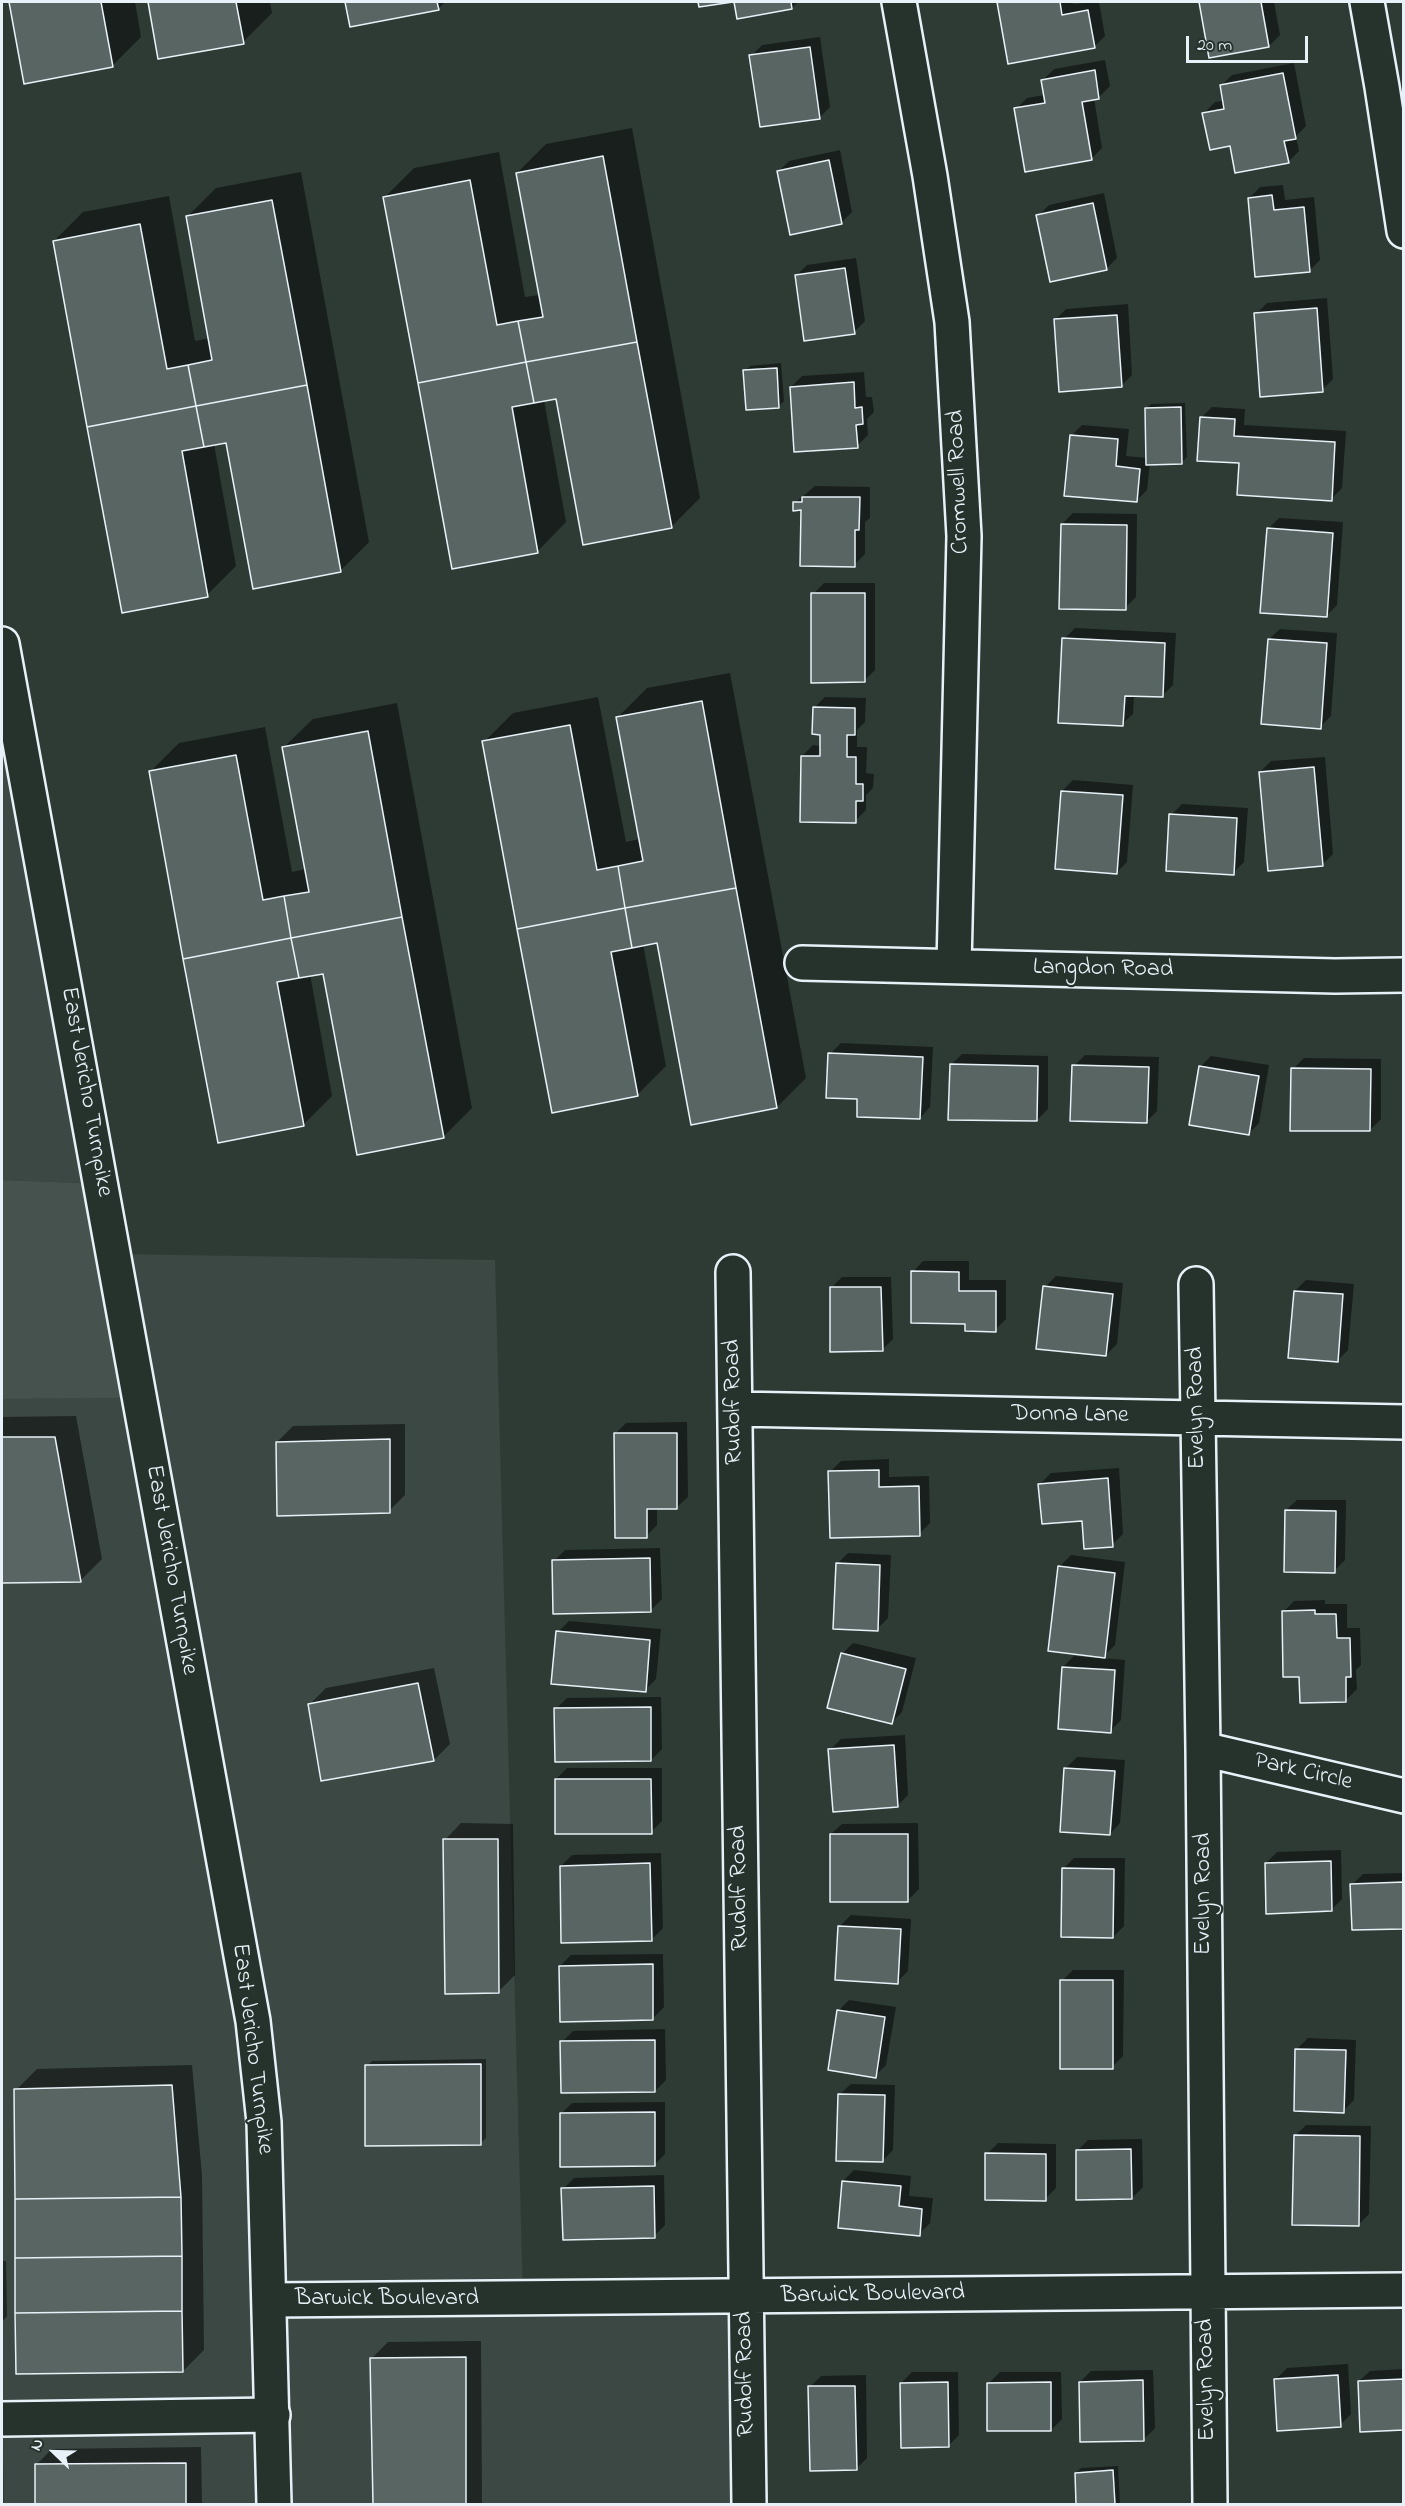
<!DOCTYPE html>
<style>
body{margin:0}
#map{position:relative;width:1405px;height:2506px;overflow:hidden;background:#2e3b35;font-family:"Indie Flower",sans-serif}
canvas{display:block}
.frame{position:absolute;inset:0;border:3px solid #e8f1f8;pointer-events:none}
.north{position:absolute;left:24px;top:2422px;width:60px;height:60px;-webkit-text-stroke:4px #26332d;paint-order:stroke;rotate:293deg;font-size:16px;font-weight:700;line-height:24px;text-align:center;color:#e8f1f8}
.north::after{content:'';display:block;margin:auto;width:21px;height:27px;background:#e8f1f8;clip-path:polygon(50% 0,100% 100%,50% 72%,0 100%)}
.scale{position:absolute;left:1186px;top:36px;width:122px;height:27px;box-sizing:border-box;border:3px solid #e8f1f8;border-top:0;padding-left:8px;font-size:18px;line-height:21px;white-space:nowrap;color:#e8f1f8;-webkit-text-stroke:4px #26332d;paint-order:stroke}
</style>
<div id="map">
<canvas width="1405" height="2506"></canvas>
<div class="frame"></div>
<div class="north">N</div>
<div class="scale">20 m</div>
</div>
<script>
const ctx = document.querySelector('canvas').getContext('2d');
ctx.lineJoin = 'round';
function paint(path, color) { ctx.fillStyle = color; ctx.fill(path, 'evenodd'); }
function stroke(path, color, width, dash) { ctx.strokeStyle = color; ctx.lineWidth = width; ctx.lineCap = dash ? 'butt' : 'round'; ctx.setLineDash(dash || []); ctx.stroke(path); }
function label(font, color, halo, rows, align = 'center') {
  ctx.font = font + ' "Indie Flower",sans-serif'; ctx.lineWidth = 4.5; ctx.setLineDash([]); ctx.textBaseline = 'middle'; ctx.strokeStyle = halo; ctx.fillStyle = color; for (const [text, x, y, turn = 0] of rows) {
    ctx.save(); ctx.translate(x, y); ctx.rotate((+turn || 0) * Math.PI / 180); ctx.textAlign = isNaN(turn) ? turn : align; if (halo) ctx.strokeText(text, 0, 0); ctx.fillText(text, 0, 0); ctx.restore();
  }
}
paint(new Path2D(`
 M2,644L103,1184L2,1180Z
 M114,1254L495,1260L523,2299L746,2297L749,2504H4L2,2369V1399L139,1398Z`), '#3b4843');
paint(new Path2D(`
 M2,1180L103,1184L139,1398L2,1399Z`), '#45524e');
paint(new Path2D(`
 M11,2H135L141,37L112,66L25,82Z
 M150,2H270L272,13L243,42L159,57Z
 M347,2H445L438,9L351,25Z
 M736,2H798L792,8L738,17Z
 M998,2H1072L1073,4L1099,2L1105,36L1094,47L1009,62Z
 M1201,2H1274L1280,35L1269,46L1211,56Z
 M820,37L830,107L819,118L751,56L762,45Z
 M1105,60L1110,86L1099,97L1094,98L1102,148L1091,159L1016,109L1027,98L1045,95L1043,80L1054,69Z
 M1294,63L1306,126L1296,136L1299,151L1288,162L1231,144L1204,113L1215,102L1224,101L1221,86L1232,75Z
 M632,128L700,498L671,527L557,398L544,400L566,522L538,551L385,197L414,168L499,152L525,297L540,295L517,173L546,144Z
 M840,150L852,212L841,223L778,172L789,161Z
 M301,172L369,542L340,571L227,441L214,444L236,566L207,595L54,241L83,212L169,196L195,341L210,338L187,217L216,188Z
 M1283,185L1285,200L1314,197L1320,260L1309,271L1249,198L1260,187Z
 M1104,193L1117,258L1106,269L1038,216L1049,205Z
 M856,258L865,321L854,332L796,276L807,265Z
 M1327,298L1333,379L1322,390L1256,314L1267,303Z
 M1128,304L1132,375L1121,386L1055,320L1066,309Z
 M781,363L784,401L779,406L745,371L750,366Z
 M864,372L866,397H872L874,412L867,419L868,435L857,446L791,387L802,376Z
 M1185,403L1187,457L1182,462L1150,463L1147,490L1136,501L1071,436L1082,425L1129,429L1126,456L1147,458L1146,409L1151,404Z
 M1212,407L1245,409L1244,425L1346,431L1342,488L1331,499L1240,462L1201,418Z
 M815,486L870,487V518L865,522V554L854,565L795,503Z
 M1073,513L1137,514L1136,597L1125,608L1062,524Z
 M1279,518L1343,522L1337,605L1326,616L1268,529Z
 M824,583H875V670L864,681L813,594Z
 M1075,628L1176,633L1173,685L1162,696L1134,695L1133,714L1122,724L1064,639Z
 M1280,629L1337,633L1331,716L1320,727L1269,639Z
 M730,673L806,1078L777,1107L658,942L643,944L666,1066L637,1095L484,742L513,713L598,697L626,842L640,839L618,717L647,688Z
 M825,697L866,698L865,722L857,730V747H867L866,773L874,774L873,788L866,795V810L855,821L802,756L813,745L821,746L822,733L814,708Z
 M397,703L472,1108L443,1137L324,972L310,974L332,1096L303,1125L150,772L179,743L265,727L292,872L306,869L284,747L313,719Z
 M1325,757L1333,854L1322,865L1260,772L1271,761Z
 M1073,780L1133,785L1127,862L1116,873L1062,791Z
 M1182,804L1248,808L1244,862L1233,873L1171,815Z
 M841,1043L933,1047L930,1107L920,1118L830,1054Z
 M962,1054L1048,1056V1109L1037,1120L951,1065Z
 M1085,1055L1159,1057L1157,1111L1146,1122L1074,1066Z
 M1211,1056L1269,1065L1259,1123L1248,1134L1200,1067Z
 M1304,1058L1381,1059V1119L1370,1130L1293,1069Z
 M923,1261H969V1280H1006V1319L995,1330L967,1322L913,1272Z
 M1056,1276L1123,1283L1117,1344L1106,1355L1045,1287Z
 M842,1277H891L893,1339L882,1350L831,1288Z
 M1306,1280L1354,1284L1348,1350L1337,1361L1295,1291Z
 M76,1416L102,1559L81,1580L2,1581V1417Z
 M687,1422L688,1497L677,1507L657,1508V1525L646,1536L615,1434L626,1423Z
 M405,1424V1495L389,1511L277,1442L293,1426Z
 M889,1459V1477L929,1476L930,1523L919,1534L830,1472L841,1461Z
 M1119,1468L1123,1534L1112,1545L1040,1484L1051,1473Z
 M1297,1500H1346L1345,1560L1334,1571L1286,1510Z
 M660,1548L662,1599L651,1610L554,1561L565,1550Z
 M848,1553L891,1555L888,1618L877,1629L837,1564Z
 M1071,1555L1125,1562L1115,1645L1102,1658L1125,1660L1121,1720L1110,1731L1063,1667L1074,1656L1099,1658V1655L1060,1566Z
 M1325,1600V1604H1347V1628H1360L1361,1665L1356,1670L1357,1689L1346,1700L1301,1675L1283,1612L1294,1601Z
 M569,1621L661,1629L656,1679L645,1690L558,1632Z
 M853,1643L916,1658L902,1712L891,1723L842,1654Z
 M434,1668L450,1744L434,1760L310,1704L326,1688Z
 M661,1697L662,1749L651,1760L556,1709L567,1698Z
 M905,1735L908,1795L897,1806L830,1750L841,1739Z
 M1077,1757L1125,1760L1120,1823L1110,1834L1066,1768Z
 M567,1768H662V1821L651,1832L556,1779Z
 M461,1823L513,1824L515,1975L498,1992L445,1840Z
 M918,1823L919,1889L908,1900L831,1834L842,1824Z
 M1341,1850L1342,1899L1331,1910L1266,1863L1277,1852Z
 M661,1853L663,1928L652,1939L561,1866L572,1855Z
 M1074,1858H1125L1124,1926L1113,1937L1063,1869Z
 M1404,1873V1927L1352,1885L1363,1874Z
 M851,1915L911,1919L908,1971L897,1982L840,1926Z
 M663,1954L664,2007L653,2018L560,1966L571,1955Z
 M1073,1970H1124L1123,2056L1112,2067L1062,1981Z
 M849,2000L896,2007L886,2065L875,2076L838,2011Z
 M665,2029L666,2080L655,2091L562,2042L573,2031Z
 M1308,2038L1356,2040L1354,2100L1343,2111L1297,2049Z
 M486,2059V2138L481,2143L367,2066L372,2061Z
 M192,2065L202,2175L204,2350L183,2371L16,2090L37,2069Z
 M851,2084L895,2085L893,2150L882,2161L840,2094Z
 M665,2102V2154L654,2165L561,2114L572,2103Z
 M1306,2125L1371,2126L1369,2214L1358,2225L1295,2136Z
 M1142,2139L1143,2187L1132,2198L1077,2151L1088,2140Z
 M998,2143L1056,2144V2188L1045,2199L987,2154Z
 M854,2170L911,2176L909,2196L933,2198L930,2223L919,2234L843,2181Z
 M664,2175L665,2225L654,2236L563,2189L574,2178Z
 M2,2261H6L7,2316L2,2322Z
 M481,2341L482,2504H374L372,2358L388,2342Z
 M1348,2364L1351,2414L1340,2425L1276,2379L1287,2368Z
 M1404,2369V2428L1359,2381L1370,2371Z
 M1153,2370L1155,2428L1144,2439L1080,2382L1091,2371Z
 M912,2372H958L959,2435L948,2446L901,2383Z
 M1000,2372H1061L1062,2419L1051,2430L989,2383Z
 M866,2375L867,2458L856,2469L810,2387L821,2376Z
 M201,2447L202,2504H37L36,2465L52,2449Z
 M1118,2466L1120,2504H1078L1076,2473L1081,2468Z`), '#0007');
const building = new Path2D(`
 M9,2H101L113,67L24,84Z
 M148,2H236L244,44L158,59Z
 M345,2H437L439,10L350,27Z
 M698,2H733L699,7Z
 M734,2H791L792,9L737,19Z
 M997,2H1060L1062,15L1088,10L1095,48L1008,64Z
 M1199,2H1261L1269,47L1209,58Z
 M810,47L820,119L760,127L749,55Z
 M1095,70L1099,99L1082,102L1092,160L1025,172L1014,108L1045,103L1041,80Z
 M1283,73L1296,139L1284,141L1289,163L1235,173L1230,146L1210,150L1202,113L1224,109L1220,85Z
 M603,156L637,342L526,362L518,321L543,317L516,173Z
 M829,160L842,224L790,235L777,171Z
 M470,180L497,325L518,321L526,362L418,383L383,197Z
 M1272,195L1274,210L1304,207L1310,272L1255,277L1248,198Z
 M272,200L307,385L196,406L188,365L212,360L186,216Z
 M1093,203L1107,270L1050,282L1036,215Z
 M140,224L167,369L188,365L196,406L87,427L53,241Z
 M845,268L855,334L804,341L795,275Z
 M1317,308L1323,392L1260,397L1254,313Z
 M1117,315L1122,387L1059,392L1054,319Z
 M637,342L672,528L583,545L556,399L534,403L526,362Z
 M526,362L534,403L512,407L538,553L452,569L418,383Z
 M777,368L779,408L746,410L743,370Z
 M854,382L855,408L862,407L863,424L856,425L858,448L794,452L790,387Z
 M307,385L341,572L253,589L226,443L204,447L196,406Z
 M196,406L204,447L182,451L208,597L122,613L87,427Z
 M1181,407L1182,464L1146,465L1145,408Z
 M1200,417L1235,419L1234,436L1335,442L1332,501L1237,495L1239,463L1197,461Z
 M1070,435L1118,439L1116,466L1140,469L1137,502L1064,496Z
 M802,497H860L859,530H855V567L800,566L801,510L793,511V502H802Z
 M1061,524L1127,525L1126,610L1059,609Z
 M1267,528L1333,533L1327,617L1260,613Z
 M811,593H865V682L811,683Z
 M1062,638L1165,643L1163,697L1125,696L1123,726L1058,723Z
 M1268,639L1327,643L1321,729L1261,724Z
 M702,701L736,888L625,908L618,866L643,861L616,717Z
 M813,707L855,708V735H847V757H856V784H863V801H856V823L800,822L801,756H820V735L812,734Z
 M570,725L597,870L618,866L625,908L517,929L482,741Z
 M368,731L402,917L291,938L284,896L309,892L282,747Z
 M236,755L263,900L284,896L291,938L183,959L149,771Z
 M1314,767L1323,866L1268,871L1259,772Z
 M1061,791L1123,795L1117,874L1055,869Z
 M1169,814L1237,818L1234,875L1166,871Z
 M736,888L777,1108L691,1125L657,943L632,948L625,908Z
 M625,908L632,948L611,952L638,1096L552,1113L517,929Z
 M402,917L444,1138L357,1155L323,974L299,978L291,938Z
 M291,938L299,978L277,982L304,1126L218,1143L183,959Z
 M828,1053L923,1057L920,1119L857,1117V1099L826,1098Z
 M950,1064L1038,1066L1037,1121L948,1120Z
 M1072,1065L1149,1067L1147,1123L1070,1121Z
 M1199,1066L1259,1076L1249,1135L1189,1125Z
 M1291,1068L1371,1069L1370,1131H1290Z
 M911,1271L959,1272V1291H996V1332L965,1331V1324L911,1323Z
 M1043,1286L1113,1294L1106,1356L1036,1349Z
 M830,1287H881L883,1351L830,1352Z
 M1294,1291L1343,1294L1338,1362L1288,1358Z
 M614,1433H677V1509H647V1538H615Z
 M2,1437H55L81,1582L2,1583Z
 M390,1439V1513L277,1516L276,1442Z
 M879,1470V1487L919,1486L920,1536L830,1538L828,1471Z
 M1108,1478L1113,1547L1084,1549L1082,1521L1042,1524L1038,1484Z
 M1285,1510L1336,1511L1335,1573L1284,1572Z
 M650,1558L651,1612L553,1614L552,1560Z
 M836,1563L880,1565L878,1631L833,1629Z
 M1058,1566L1115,1573L1105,1658L1048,1651Z
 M1315,1610V1614H1336L1337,1638H1350L1351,1677H1346V1702L1300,1703L1299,1677H1283L1282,1611Z
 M556,1631L650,1640L646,1692L551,1684Z
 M841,1653L906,1669L892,1724L827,1708Z
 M1062,1667L1115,1670L1111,1733L1058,1729Z
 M418,1683L434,1761L321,1781L308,1704Z
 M651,1707V1761L555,1762L554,1708Z
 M894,1745L898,1807L833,1812L828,1749Z
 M1064,1768L1115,1771L1110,1835L1060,1832Z
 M555,1779H651L652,1834H555Z
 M830,1834H908V1902H830Z
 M443,1839H498L499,1993L445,1994Z
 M1331,1861L1332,1911L1266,1914L1265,1863Z
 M650,1863L652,1941L561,1943L560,1866Z
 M1062,1868L1114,1869L1113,1938L1061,1937Z
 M1404,1882V1929L1352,1930L1350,1884Z
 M838,1926L901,1929L898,1984L835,1980Z
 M653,1964V2020L560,2022L559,1966Z
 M1060,1980H1113V2069H1060Z
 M837,2010L885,2017L876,2078L828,2070Z
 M655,2040V2092L561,2093L560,2041Z
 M1295,2049L1346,2050L1344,2113L1294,2111Z
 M481,2064V2145L365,2146V2065Z
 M172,2085L181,2197L15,2199L14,2089Z
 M838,2094L885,2095L883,2162L836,2161Z
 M655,2112V2166L560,2167V2113Z
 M1294,2135L1360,2136L1359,2226L1292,2225Z
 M1131,2149L1132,2199L1076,2200V2150Z
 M985,2153L1046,2154V2201L985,2200Z
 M842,2181L901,2186L899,2206L922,2209L920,2236L838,2228Z
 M654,2186L655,2238L563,2240L561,2188Z
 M181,2197L182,2256L15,2258V2199Z
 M182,2256V2311L15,2313V2258Z
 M182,2311L183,2372L16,2374L15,2313Z
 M466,2357V2504H373L370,2358Z
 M1338,2375L1341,2427L1277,2431L1274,2379Z
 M1404,2379V2430L1360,2432L1358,2381Z
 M1143,2380L1144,2441L1080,2442L1079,2382Z
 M948,2382L949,2447L901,2448L900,2383Z
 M1051,2382V2431H987V2383Z
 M808,2386H855L857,2470L810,2471Z
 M186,2463V2504H35V2464Z
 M1113,2470L1115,2504H1076L1075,2473Z`);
paint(building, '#596563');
stroke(building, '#e8f1f8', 1.5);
const minor = new Path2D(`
 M899,2L930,176L952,322L964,536L954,966
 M1367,2L1382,87L1404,231
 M802,963L1335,976L1404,975
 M733,1272L749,2504
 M1196,1284L1203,1749L1210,2504
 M736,1409L1404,1422
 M1203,1749L1404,1796
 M270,2300L1404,2290
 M2,2419L273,2415`);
const major = new Path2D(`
 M2,644L253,2021L264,2122L274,2504`);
stroke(minor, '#e8f1f8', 38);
stroke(major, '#e8f1f8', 38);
stroke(minor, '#26332d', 33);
stroke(major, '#26332d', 33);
label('24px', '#e8f1f8', '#26332d', [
 ["Cromwell Road",960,482,-92],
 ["Langdon Road",1103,970,1],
 ["East Jericho Turnpike",85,1092,80],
 ["Rudolf Road",735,1402,-91],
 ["Evelyn Road",1198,1408,-91],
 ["Donna Lane",1070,1416,1],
 ["East Jericho Turnpike",170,1570,80],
 ["Park Circle",1303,1773,13],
 ["Rudolf Road",741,1888,-91],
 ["Evelyn Road",1205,1894,-90],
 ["East Jericho Turnpike",251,2049,83],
 ["Barwick Boulevard",873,2296,-1],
 ["Barwick Boulevard",387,2300],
 ["Rudolf Road",747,2374,-91],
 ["Evelyn Road",1208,2380,-91]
]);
</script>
